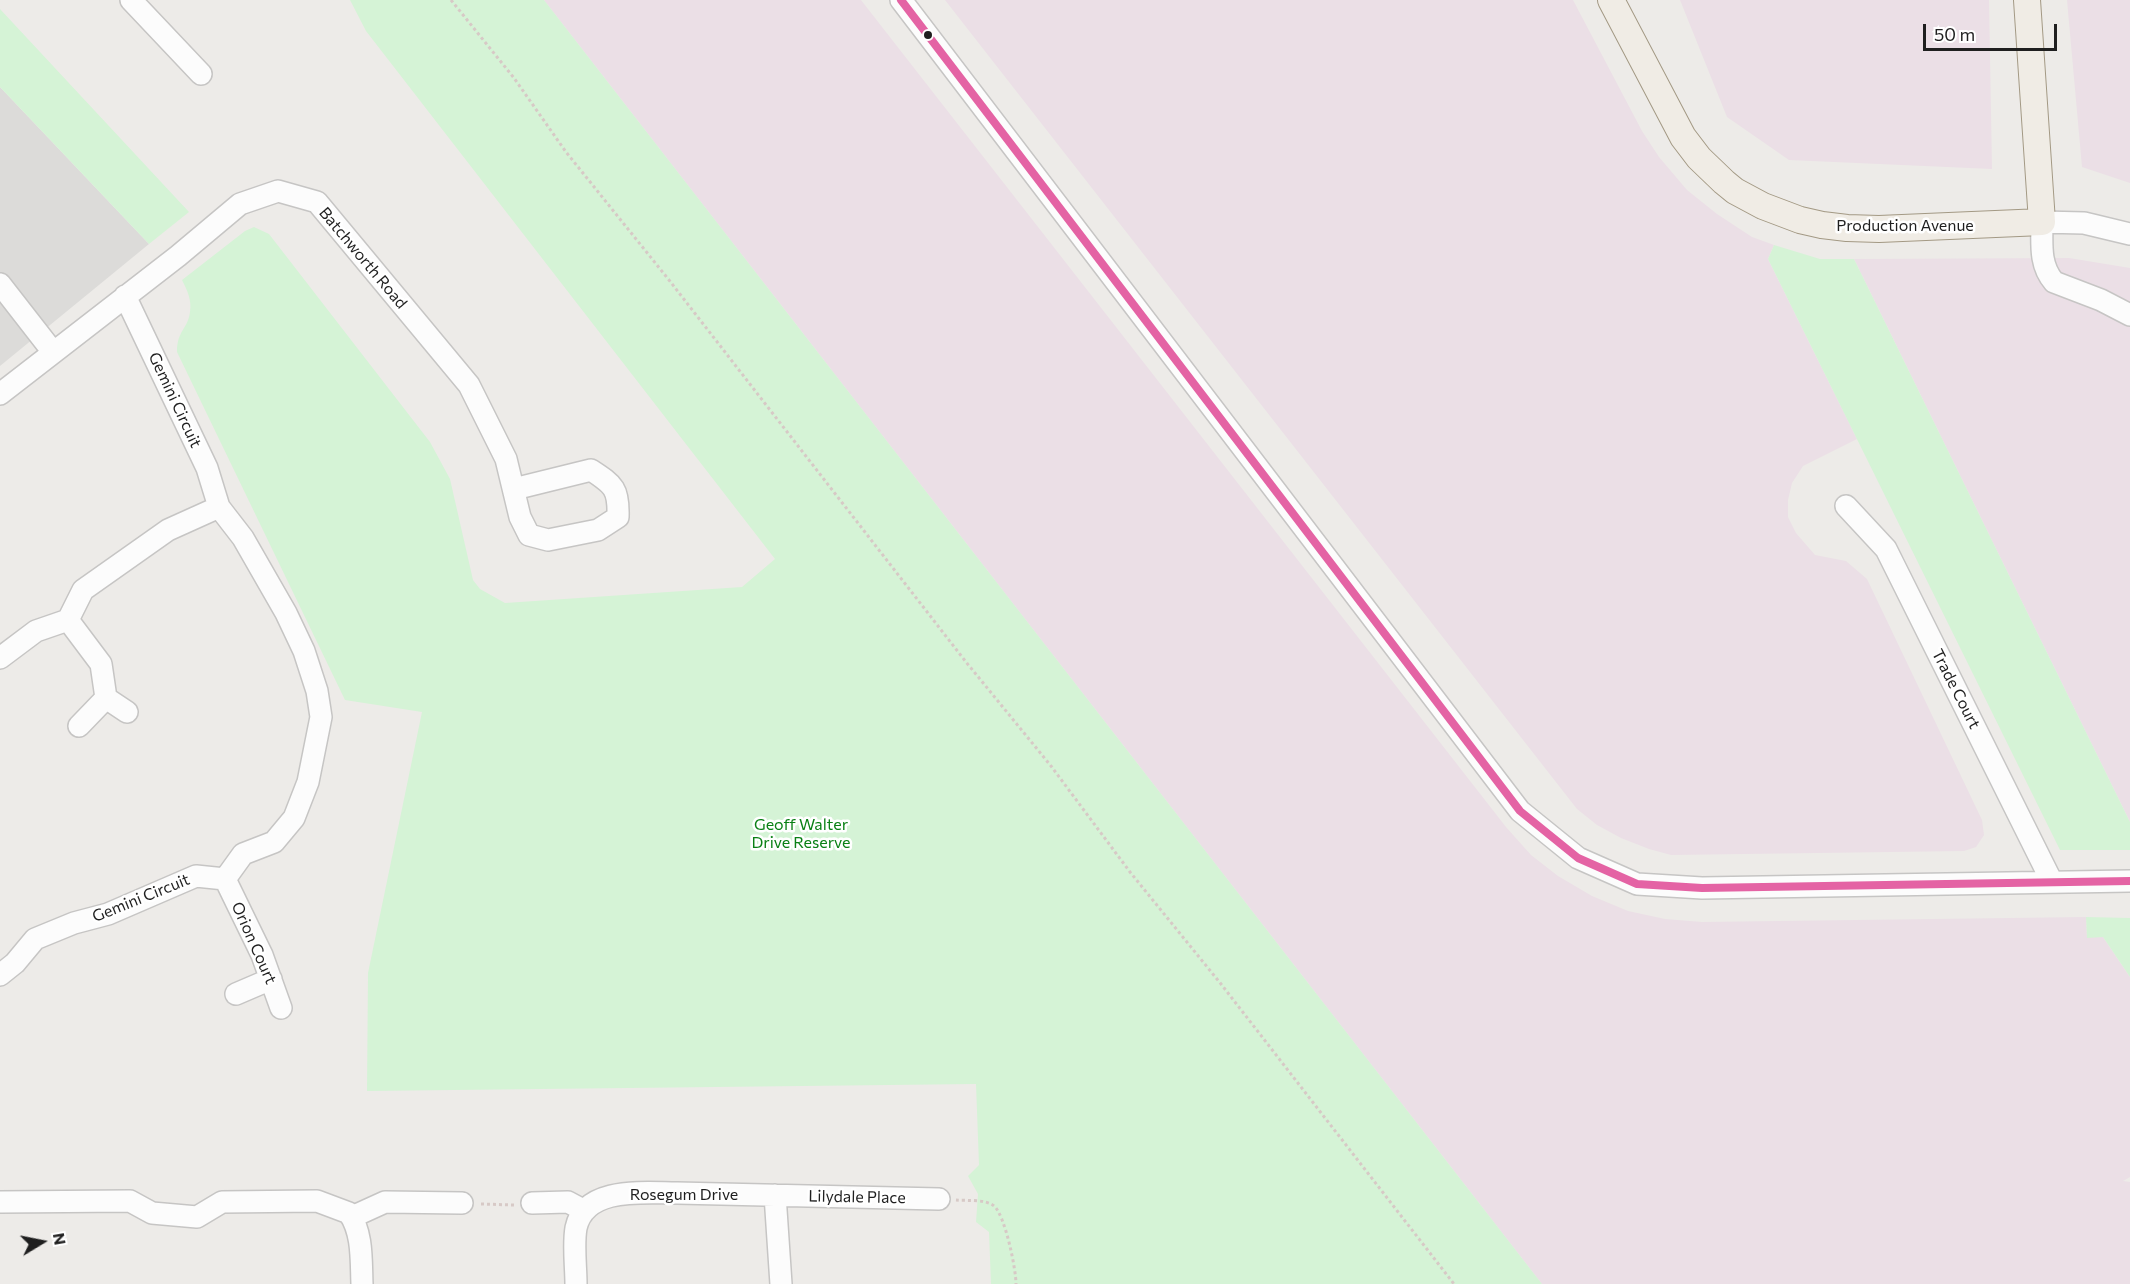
<!DOCTYPE html>
<style>
body{margin:0}
#map{position:relative;width:2130px;height:1284px;overflow:hidden;background:#edebe8;font-family:Commissioner,sans-serif}
canvas{display:block}
.north{position:absolute;left:12px;top:1212px;width:60px;height:60px;-webkit-text-stroke:4px #fff;paint-order:stroke;rotate:80deg;font-size:16px;font-weight:700;line-height:24px;text-align:center;color:#1f1f1f}
.north::after{content:'';display:block;margin:auto;width:21px;height:27px;background:#1f1f1f;clip-path:polygon(50% 0,100% 100%,50% 72%,0 100%)}
.scale{position:absolute;left:1923px;top:24px;width:134px;height:27px;box-sizing:border-box;border:3px solid #1f1f1f;border-top:0;padding-left:8px;font-size:18px;line-height:21px;white-space:nowrap;color:#1f1f1f;-webkit-text-stroke:4px #fff;paint-order:stroke}
</style>
<div id="map">
<canvas width="2130" height="1284"></canvas>
<div class="north">N</div>
<div class="scale">50 m</div>
</div>
<script>
const ctx = document.querySelector('canvas').getContext('2d');
ctx.lineJoin = 'round';
function paint(path, color) { ctx.fillStyle = color; ctx.fill(path, 'evenodd'); }
function stroke(path, color, width, dash) { ctx.strokeStyle = color; ctx.lineWidth = width; ctx.lineCap = dash ? 'butt' : 'round'; ctx.setLineDash(dash || []); ctx.stroke(path); }
function label(font, color, halo, rows, align = 'center') {
  ctx.font = font + ' Commissioner,sans-serif'; ctx.lineWidth = 5; ctx.setLineDash([]); ctx.textBaseline = 'middle'; ctx.strokeStyle = halo; ctx.fillStyle = color; for (const [text, x, y, turn = 0] of rows) {
    ctx.save(); ctx.translate(x, y); ctx.rotate((+turn || 0) * Math.PI / 180); ctx.textAlign = isNaN(turn) ? turn : align; if (halo) ctx.strokeText(text, 0, 0); ctx.fillText(text, 0, 0); ctx.restore();
  }
}
paint(new Path2D(`
 M0,87L149,244L0,366Z`), '#dcdbd9');
paint(new Path2D(`
 M544,0H861L1506,827L1531,855L1558,876L1592,896L1628,911L1665,919L1702,922L2086,917L2087,937H2103L2130,977V1177L2123,1181L2130,1182V1284H1542Z
 M945,0H1573L1642,131L1659,157L1687,190L1717,214L1752,237L1774,245L1768,259L1857,439L1803,466L1792,483L1788,500V517L1796,533L1815,555L1846,561L1867,579L1982,820L1984,835L1976,847L1964,851L1671,855L1649,849L1621,838L1597,825L1577,809Z
 M1680,0H1989L1992,169L1789,160L1727,117Z
 M2067,0H2130V183L2082,167Z
 M2069,258L2130,268V822L1854,259Z`), '#ebdfe6');
paint(new Path2D(`
 M350,0H544L1542,1284H991L989,1232L976,1222L978,1194L968,1176L979,1165L976,1084L367,1091L368,973L422,712L345,700L177,352C177,330 188,329 190,312C192,300 187,290 182,280L245,231L254,227L269,234L430,442L450,479L473,580L480,589L505,603L742,587L775,559L366,31Z
 M0,9L189,212L149,244L0,87Z
 M1774,245L1820,259H1854L2130,822V850H2060L1768,259Z
 M2086,917L2130,918V977L2103,937L2087,938Z`), '#d5f3d6');
const minor = new Path2D(`
 M131,0L201,74
 M901,0L1520,811L1578,858L1637,884L1702,888L2130,881
 M2130,234L2084,223L2042,222C2042,243 2039,265 2054,282L2101,300L2130,315
 M0,284L53,352
 M0,394L178,256L240,204L278,191L317,202L469,385L506,459L520,517L529,535L548,540L598,530L618,517C619,489 614,485 591,470L514,489
 M1846,506L1886,549L2052,882
 M68,620L101,664L106,698L79,726
 M0,658L36,631L68,620L83,590L168,530L219,507
 M106,698L127,712
 M225,879L262,955L281,1008
 M0,975L15,963L35,939L74,923L108,914L196,876L225,879L243,854L274,842L294,818L308,782L321,717L317,691L304,651L286,613L243,538L219,507L207,468L125,296
 M236,994L271,979
 M775,1195L781,1284
 M0,1202L130,1201L152,1213L197,1217L222,1202L317,1201L349,1213C363,1233 361,1261 362,1284
 M532,1203L568,1202L583,1210
 M352,1217L385,1202L462,1203
 M576,1284C576,1267 573,1245 576,1228C585,1186 644,1193 677,1193L939,1199`);
const major = new Path2D(`
 M1611,0L1683,137L1699,158L1724,182L1735,191L1763,206L1800,220L1822,225L1847,228L1879,229L2042,222L2027,0`);
stroke(minor, '#c6c5c4', 24);
stroke(major, '#a39984', 28);
stroke(new Path2D(`
 M451,0L514,78L566,152L669,280L966,662L1051,766L1130,872L1221,984L1454,1284
 M956,1200C967,1201 986,1199 994,1206C1005,1215 1016,1269 1016,1284
 M481,1204L514,1205`), '#d7c9c6', 3, [3, 3]);
stroke(minor, '#fcfcfc', 21);
stroke(major, '#f0ece5', 26);
stroke(new Path2D(`
 M901,0L1520,811L1578,858L1637,884L1702,888L2130,881`), '#e463a4', 8);
for (const [x, y, r, color] of [
 [928,35,5,"#1f1f1f"]
]) { const dot = new Path2D(); dot.arc(x, y, r, 0, 2 * Math.PI); ctx.fillStyle = color; ctx.fill(dot); stroke(dot, '#fff', 2); }
label('16px', '#1f1f1f', '#fff', [
 ["Production Avenue",1905,226],
 ["Batchworth Road",363,258,50],
 ["Gemini Circuit",175,400,65],
 ["Trade Court",1956,689,63],
 ["Gemini Circuit",141,898,-22],
 ["Orion Court",254,943,66],
 ["Rosegum Drive",684,1195],
 ["Lilydale Place",857,1197,1]
]);
label('16px', '#0a8015', '#fff', [
 ["Geoff Walter",801,825],
 ["Drive Reserve",801,843]
]);
</script>
